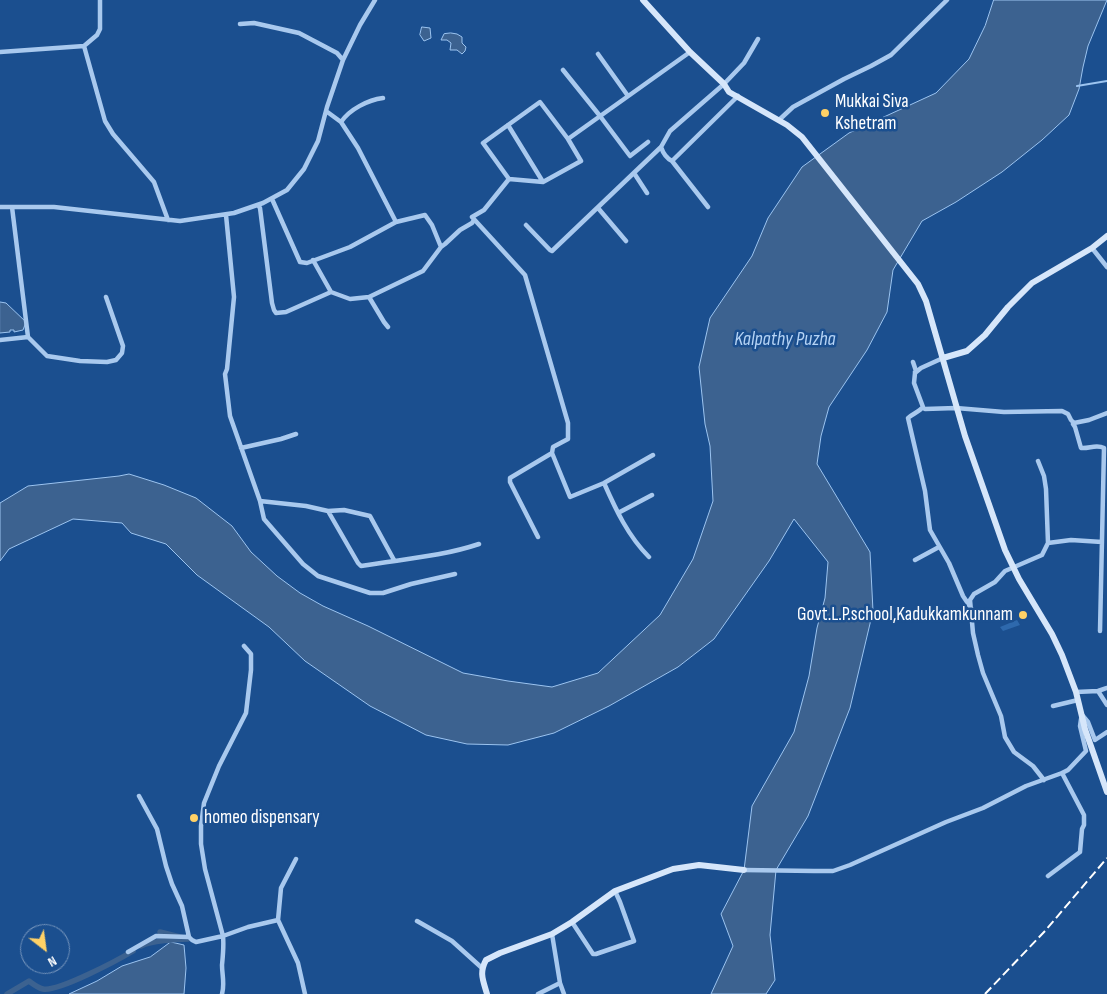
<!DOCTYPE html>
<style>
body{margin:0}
#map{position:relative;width:1107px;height:994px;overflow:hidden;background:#1b4f8f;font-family:"Sofia Sans Condensed",sans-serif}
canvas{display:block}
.north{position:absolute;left:20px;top:924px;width:50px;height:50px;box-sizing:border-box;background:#1b4f8f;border:1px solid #7695bc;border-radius:50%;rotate:150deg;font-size:14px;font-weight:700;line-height:20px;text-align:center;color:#fff}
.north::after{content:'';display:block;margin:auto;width:18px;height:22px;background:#ffd166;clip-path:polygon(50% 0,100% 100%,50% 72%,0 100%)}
</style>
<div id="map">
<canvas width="1107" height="994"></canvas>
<div class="north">N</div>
</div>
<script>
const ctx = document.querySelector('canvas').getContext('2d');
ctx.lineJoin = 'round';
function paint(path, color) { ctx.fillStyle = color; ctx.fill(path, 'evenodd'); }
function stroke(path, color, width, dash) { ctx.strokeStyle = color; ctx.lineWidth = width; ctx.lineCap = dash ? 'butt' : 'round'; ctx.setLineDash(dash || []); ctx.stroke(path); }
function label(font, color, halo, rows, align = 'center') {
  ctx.font = font + ' "Sofia Sans Condensed",sans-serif'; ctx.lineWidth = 5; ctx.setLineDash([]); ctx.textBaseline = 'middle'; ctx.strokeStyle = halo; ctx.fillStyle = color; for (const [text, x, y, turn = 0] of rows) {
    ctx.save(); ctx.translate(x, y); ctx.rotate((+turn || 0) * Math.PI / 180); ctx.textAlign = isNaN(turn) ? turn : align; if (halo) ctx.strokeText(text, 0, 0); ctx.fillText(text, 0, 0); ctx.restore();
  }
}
paint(new Path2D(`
 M1017,620L1020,625L1003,631L1000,627Z`), '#2e69ad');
const water = new Path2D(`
 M994,0H1107L1088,46L1083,67L1079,89L1069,115L1042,140L1002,172L956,202L922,221L893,270L887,312L867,350L829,407L821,436L817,464L870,552L873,611L850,708L808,816L776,870L770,935L775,980L766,994H711L733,946L721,914L744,870L752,806L794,732L809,676L817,628L825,598L828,562L794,519L769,561L714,639L678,667L609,706L554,733L508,745L467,744L426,735L370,706L305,661L269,627L197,575L166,544L131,533L122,523L73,519L9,549L0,561V503L28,486L119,476L129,474L164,485L196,498L232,526L251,552L277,576L300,593L323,606L368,626L463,673L508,681L552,687L598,673L660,615L693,559L713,501L710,446L705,424L699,367L710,318L752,256L768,218L802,167L849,133L936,93L969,59L985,26Z
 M422,27L430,28L431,38L424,41L420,35Z
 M451,33L457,34L462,37V43L466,47L465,51L462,54L457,50H450L451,43L447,40H441L444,34Z
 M0,302L6,303L26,322L23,330L14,332V330H10V332L0,333Z
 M171,942L184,945L186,968L184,994H69L97,981L122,966L150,957Z`);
paint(water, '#3c6290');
stroke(water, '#9cc4f0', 1);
stroke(new Path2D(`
 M1077,86L1107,81`), '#9cc4f0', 2);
stroke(new Path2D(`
 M141,946C151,941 177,939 188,939L160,932
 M7,994L29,981C33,984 38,988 43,989C58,992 118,960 133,951`), '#3c6290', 5.5);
stroke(new Path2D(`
 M240,24L254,23L299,33L337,53L343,60
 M84,46L105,121L113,134L154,182L168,220
 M0,52L84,46L97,35L100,29V0
 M598,54L628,96
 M563,70L600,116L630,156L648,142
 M326,111L341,122C350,109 368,100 383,98
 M779,120L793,107L844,79L871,66L891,55L947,0
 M341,122L358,148L396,222
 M508,125L543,182
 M568,139L581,161L543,182L509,179L483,143L540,102L568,139L690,52
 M661,147C663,153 666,158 672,161L708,207
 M672,161L738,96
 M634,173L647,193
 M509,179L484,210L472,217L525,275L568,423V439L553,447L552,453L570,497L604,483L653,455
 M272,199L300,262L307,263L350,247L396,222L425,215L432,225L441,247
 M258,205L260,208L272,303L274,310L276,313L286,312L331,292
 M0,207H54L180,221L234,213L263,203L287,190L304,169L318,141L327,107L343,60L360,25L375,0
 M12,207L28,337L47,356L80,361L107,362L116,360L122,353L123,346L106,297
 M598,208L626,241
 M226,215L234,297L227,369L225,374L230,416L260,501L264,519L303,564L318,576L370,593H383L411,584L455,574
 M526,225L550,250L552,251L661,147L670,131L724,84L744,63L758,39
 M1092,248L1107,267
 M313,260L331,292L350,299L369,297L423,271L441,247L445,244L460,230L472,223L474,220
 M369,297L384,322L388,327
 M0,340L28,337
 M943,358L921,368L915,373L914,383L923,407C919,412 912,414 908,418L925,491L930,530L949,563L963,596L971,608
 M913,362L916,371L915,372
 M925,409L956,408L1004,412L1062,411L1068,414L1071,420L1074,423L1089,420L1107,413
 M1073,424L1075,427L1081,448C1089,449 1096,444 1104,448L1100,631
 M241,448L281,439L296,434
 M1038,461L1044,476L1046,489L1048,543L1042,555L1005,571L995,582L974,594L970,600L973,633L978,655L983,673L1001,716L1005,737L1014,752L1033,766L1044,780
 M604,483C616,510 628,536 649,557
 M260,501L306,506L328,511L344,510L370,516L394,560
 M328,511L358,563L361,566C402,559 440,557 479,544
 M618,513L652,495
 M538,537L510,482V478L552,453
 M1048,543L1071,540L1102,542
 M915,560L939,547
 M1098,691L1107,705
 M1076,692L1098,691L1107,688
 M1053,706L1078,700
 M1083,716L1088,722L1095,740L1107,732
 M139,796L157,829L166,866L172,884L182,906L189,937L192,940L196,942L223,936L248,927L278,920
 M296,859L281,888L278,920L298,963L305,994
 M744,870L814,871H833L850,865L946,822L983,808L1026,786L1062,773L1068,770L1086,751L1080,726L1081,719
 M1048,876L1080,852L1082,829L1084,825V815L1062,773
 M417,921L452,941L482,968
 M572,922L593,954H596L634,941L620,902L615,891
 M552,934L560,983L564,994
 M128,952L156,936L189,937
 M222,994C225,984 222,975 222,965C223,955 224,946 223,936L205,869L201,844V826L204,803L219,766L246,713L251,670V654L244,646
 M538,994L560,983`), '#a9c9ee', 4.5);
stroke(new Path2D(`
 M643,0L690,52L724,84L729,92L787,125L802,137L918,284L926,301L965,436L1005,550L1019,579L1052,634L1062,655L1076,692L1085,729L1107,792
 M943,358L967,351L985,335L1008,307L1032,283L1092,248L1107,236
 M487,994C483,980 479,973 486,960L500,953L552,934L572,922L615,891L673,869L699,865L744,870`), '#d6e6fa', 6);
stroke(new Path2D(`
 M985,994L1045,931L1107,858`), '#fff', 2, [9, 4]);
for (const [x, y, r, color] of [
 [825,113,5,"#ffd166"],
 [1023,615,5,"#ffd166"],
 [194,818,5,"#ffd166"]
]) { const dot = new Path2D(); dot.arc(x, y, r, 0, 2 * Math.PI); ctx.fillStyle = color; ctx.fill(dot); stroke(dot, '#1b4f8f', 2); }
label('19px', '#fff', '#1b4f8f', [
 ["Mukkai Siva",835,102],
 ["Kshetram",835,124],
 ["Govt.L.P.school,Kadukkamkunnam",1013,615,"right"],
 ["homeo dispensary",204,818]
], 'left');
label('italic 20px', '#b5d3f5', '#1b4f8f', [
 ["Kalpathy Puzha",785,340]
]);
</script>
